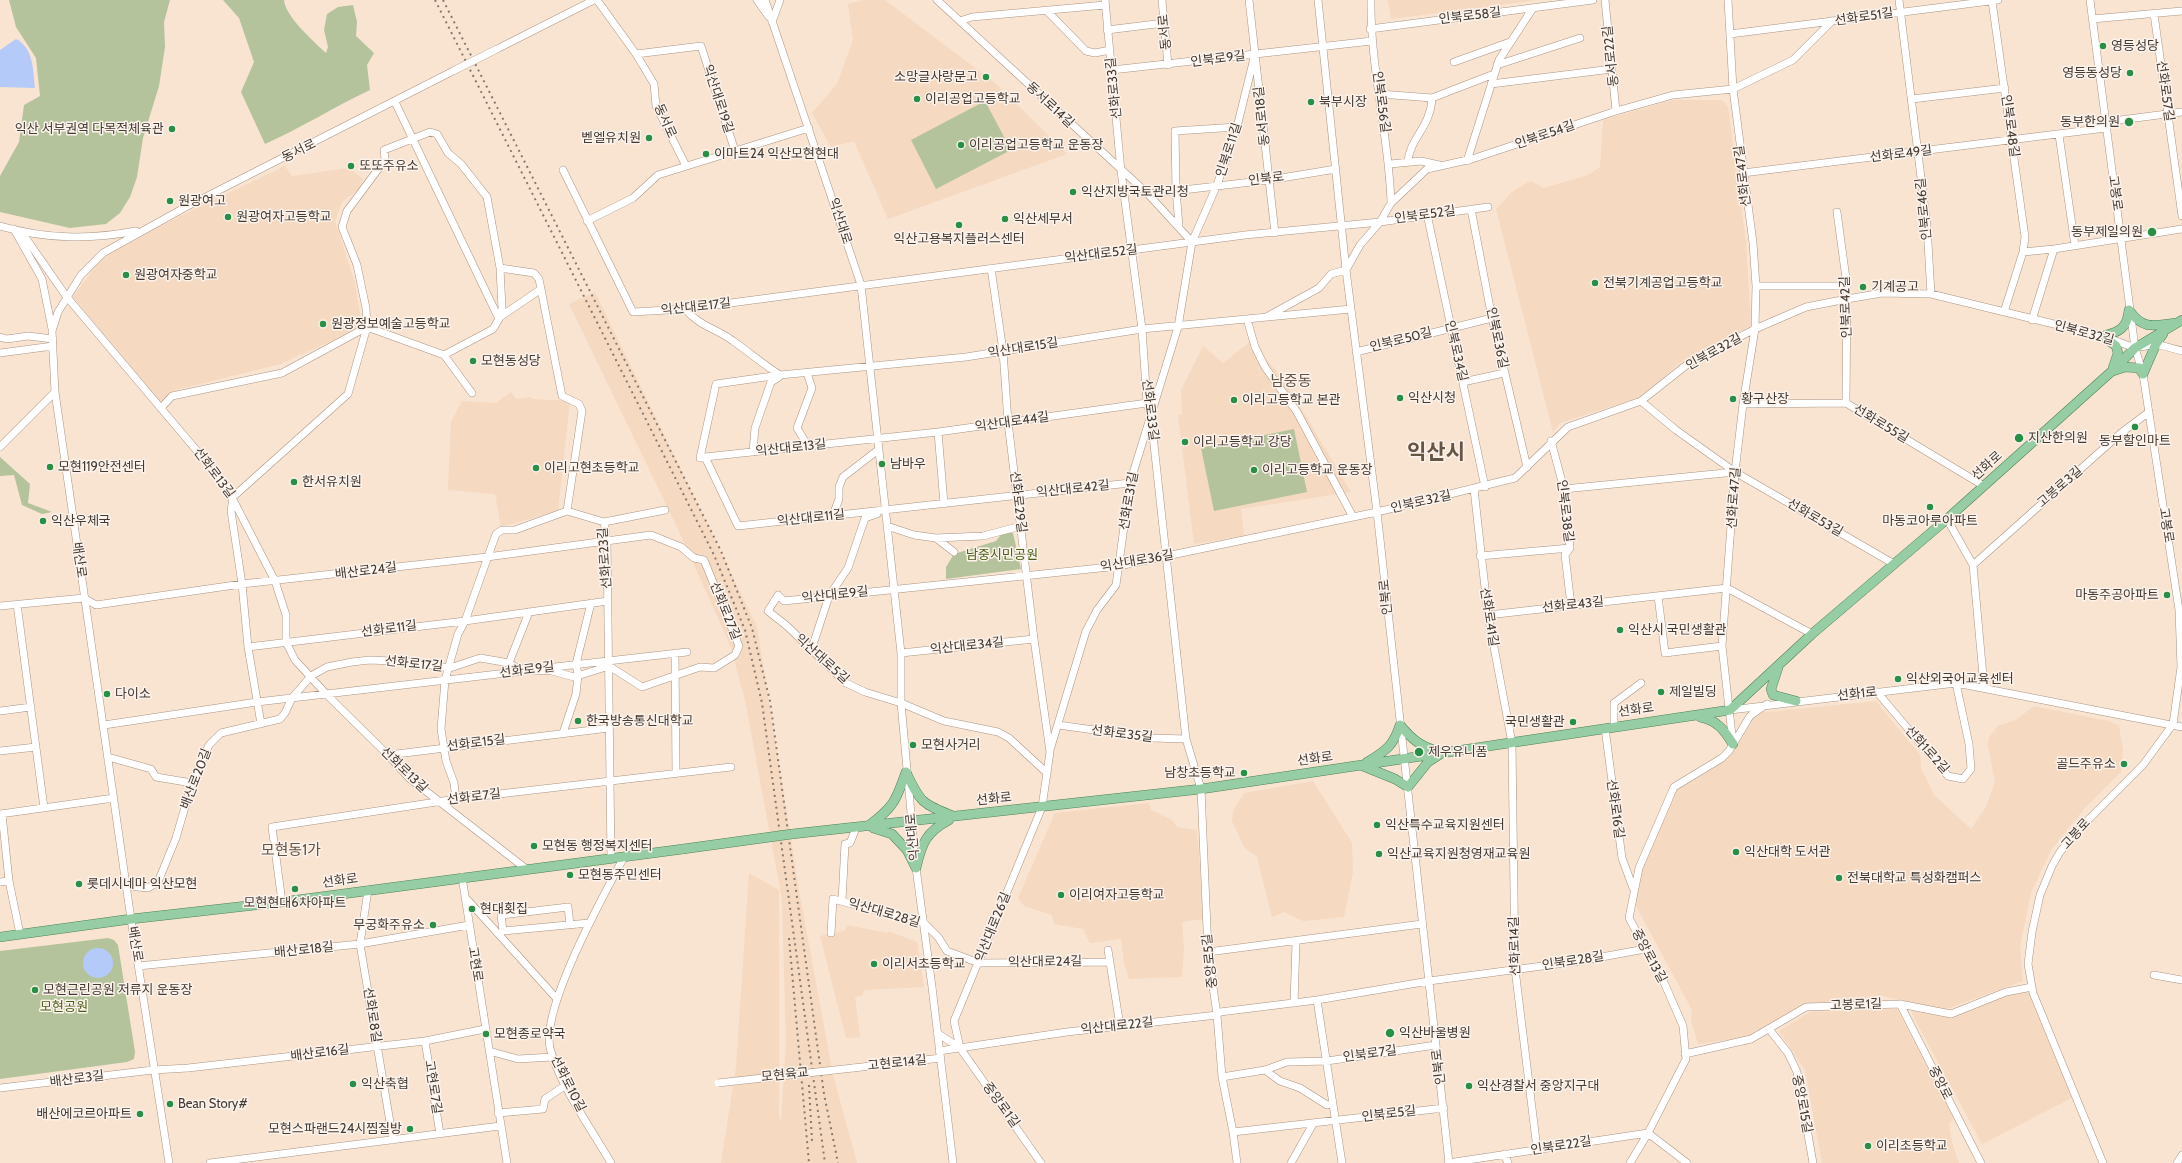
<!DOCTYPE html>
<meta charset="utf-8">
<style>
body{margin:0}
canvas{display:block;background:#f9e3d1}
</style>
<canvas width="2182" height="1163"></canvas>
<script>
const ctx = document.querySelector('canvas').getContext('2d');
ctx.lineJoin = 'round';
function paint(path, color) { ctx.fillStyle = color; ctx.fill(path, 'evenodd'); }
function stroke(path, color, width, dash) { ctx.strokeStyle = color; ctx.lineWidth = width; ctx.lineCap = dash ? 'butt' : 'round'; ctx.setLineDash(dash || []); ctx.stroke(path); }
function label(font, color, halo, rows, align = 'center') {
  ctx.font = font + ' Cabin,"Noto Sans KR",sans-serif'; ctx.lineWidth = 3; ctx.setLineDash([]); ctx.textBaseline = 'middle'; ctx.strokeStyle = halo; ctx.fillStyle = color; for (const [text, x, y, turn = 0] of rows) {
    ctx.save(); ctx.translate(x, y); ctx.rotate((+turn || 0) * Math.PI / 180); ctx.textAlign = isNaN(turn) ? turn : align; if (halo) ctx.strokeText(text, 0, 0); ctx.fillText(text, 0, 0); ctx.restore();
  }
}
paint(new Path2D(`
 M863,0H885L994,82L1067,154L888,219L854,141L831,147L812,113L837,84L853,40L848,4Z
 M1388,0H1539L1391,19Z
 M1673,100H1722L1728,107L1746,242L1751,326L1684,360L1640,397L1560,423L1553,432L1496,209L1512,192L1530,181L1544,188L1588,175L1600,167L1603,120Z
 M285,166L292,176L349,168L363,179L358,190L342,202L335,221L355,283L362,327L280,364L172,391L161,403L73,297L100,260L162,225Z
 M595,292L757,627L800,896L833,1075L857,1163H721L736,1067L749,873L779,890V1113L781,1124L786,1043L782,899L745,700L730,645L678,529L569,304Z
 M1250,342L1283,378L1351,492L1241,509L1244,536L1194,544L1178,415L1182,414L1181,390L1203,346L1223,363Z
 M511,392L516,399L531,397L532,399L570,401L558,511L501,527L495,494L448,490L451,422L462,401L496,403Z
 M1876,701L1920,755L1921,768L1934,795L1971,829L1986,807L1995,782L1988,746L1989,737L1998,726L2016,720L2034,706L2109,721L2119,726L2123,750L2121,772L2084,809L2051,850L2031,893L2020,946L2023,981L1941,1011L1883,996L1804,1005L1748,1037L1698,1044L1691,1021L1692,1010L1636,906V897L1643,864L1677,788L1725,759L1741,740L1757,713Z
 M1313,781L1352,843L1353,872L1344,917L1303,921L1284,912L1272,917L1257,857L1244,847L1232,821L1233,811L1244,793Z
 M1149,803L1151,810L1172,820L1177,827L1197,830L1204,919L1182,922L1184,949L1182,977L1129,979L1124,962L1121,939L1090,943L1083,929L1054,924L1052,915L1024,906L1018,898L1055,813Z
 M847,925L887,933L888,931L917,942L924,987L864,990L862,996L855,997L860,1037L846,1038L820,936L846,930Z
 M2028,991L2072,1098L1982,1144L1912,1014L1913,1010L1951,1017L2007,995Z
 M1897,1009L1954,1119L1949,1123L1952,1142L1959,1163H1822L1805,1070L1779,1031L1810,1012Z`), '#f5d9c1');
paint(new Path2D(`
 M9,0H170L164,22L165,47L159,86L143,138L137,177L130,197L120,213L106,224L70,228L0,212V176L19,142L24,105L40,96L36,58L16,27Z
 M223,0H284C285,16 314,42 326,53L328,47L324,30L327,14L338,7L353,5L357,22L356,36L374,53L367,65L370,90C334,107 301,128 265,144L241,92L254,62L239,18Z
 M985,101L1011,150L936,189L911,140Z
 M1294,429L1307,492L1214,511L1201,448Z
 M0,457L30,484L28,503L52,512L42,514L22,505L14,475L0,476Z
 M1002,533H1013L1021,569L946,579V567L954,554L996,541Z
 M108,938L114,940L118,945L135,1052L134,1059L127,1062L0,1079V951Z`), '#b5c39c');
paint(new Path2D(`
 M16,39C34,48 33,71 35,88L0,87V50Z
 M83 963a15 15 0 1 1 30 0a15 15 0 1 1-30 0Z`), '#b4cbf9');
const minor = new Path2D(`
 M597,0L636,54L654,84L656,106L686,166
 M757,0L769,17
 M765,0L861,285L901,653V703L916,868L932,987L953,1163
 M937,0L1148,194L1192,242
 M1105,0L1121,171L1142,329L1147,403L1151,417L1186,739L1201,789L1208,952L1217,1015L1222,1077L1233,1132L1237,1163
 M1162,0L1168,65
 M1249,0L1275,233
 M1318,0L1346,270L1377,512L1449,1163
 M1371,0C1370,68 1389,135 1391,203
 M1605,0L1616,111
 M1728,0L1733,89L1753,243L1756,286L1755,329L1743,404L1735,472L1722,646L1733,744
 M1899,0L1927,226L1931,294
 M2090,0L2135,348L2143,374L2179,610L2181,667L2173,724L2143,765L2080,828L2060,852L2052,866L2040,895L2032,932L2028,964L2033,993L2103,1163
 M1992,1L2025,237L2023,252L2004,312
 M1047,11L1086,51L1095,53L1110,50
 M2154,14L2182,216
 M2092,19L2182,11
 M960,21L972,17L1105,5
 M772,22L780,0
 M1370,29L1593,0
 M1107,30L1164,23
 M1730,34L1998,0
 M497,49L594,0
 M636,54L701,46L735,151
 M1454,62L1510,42
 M1497,65L1580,38
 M1112,70L1372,41
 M1491,84L1612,69
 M1380,94L1432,98L1494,74
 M1912,99L2005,88
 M395,102L499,319
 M2105,122L2182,112
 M2059,135L2075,246
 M1467,161L1499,60L1533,8
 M1408,162C1409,139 1431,127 1432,98
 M1390,164L1421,161L1439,165
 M563,170L633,312L685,309L1245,235L1380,222L1488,207
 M1743,173L2106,128
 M1148,194L1269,180L1336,169
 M1471,209L1492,318L1527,467
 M1837,212L1847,286L1846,403
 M1427,214L1485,487
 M587,221L633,198L658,175L809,128
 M0,226C47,239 88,240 136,231
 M1179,226L1176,190L1175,131L1237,127
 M14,229L23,234L66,296L225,484L275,581L286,615V642L295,660L328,696L388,755L409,778L525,868
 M15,231L42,279L52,329
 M2023,252L2054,249L2182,229
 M991,268L1003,351L1008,422L1034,639L1050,752L1042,807L954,1021L960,1048L1041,1163
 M1756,286H1847
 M685,309C700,327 716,328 733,341C749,352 764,365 780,375
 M1268,316L1319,288L1331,274L1346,270L1360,245L1380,222L1391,203L1427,169L1472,159L1616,111L1673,95L1733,89L1793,60L1832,21
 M500,317L502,309L500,268
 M1247,319L1255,347L1265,367L1297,412L1353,517
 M2032,320L2054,249
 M0,337L7,339L28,336L53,339
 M2140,347L2156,344L2182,351
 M1356,352L1492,318
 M0,353L53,346
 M444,355L472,393
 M807,373L812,388L797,428L808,446
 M1463,382L1504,373
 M1641,401L1676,430L1735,472
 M1743,404L1846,403L1984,486
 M161,408L172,396L282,373L367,327L444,355L493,329L500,317L541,289
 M938,432L944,504
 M1551,441L1564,489L1570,548L1565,555L1571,605
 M0,447L55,392
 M753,452L755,428L771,382L779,377
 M705,457L938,432L1147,403
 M1130,483L738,526L705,457L700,458L716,384L780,375L966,357L1142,329L1351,309
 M1474,489L1488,615L1512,743L1515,969L1537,1149
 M1564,489L1735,472L1894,564
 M833,515L839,499V487L843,477L878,450
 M1947,519L1973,565L1984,687
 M604,522L665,510
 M887,526L914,535L936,538L954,552
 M936,538L983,536L1021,526
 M1480,556L1570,548
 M1973,565L2121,433L2149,412
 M1658,596L1665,653L1722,646
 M17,604L44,808
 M0,606L84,598L96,605L242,584L487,557L651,535L681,547L694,558L704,560L739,646L735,655L714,668L700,667L642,687L609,666L574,677L552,671L529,670L517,668L509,663L480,658L450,668L411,662L370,660L352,662L327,667L311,676L292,698L285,713L280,719L221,733L209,745L192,783L176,838L158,882L148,888L127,886
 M1488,615L1727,588L1812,634
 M248,647L465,621L608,601
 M811,651L829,596L848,568L865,518L877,514
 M675,653L676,773
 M901,653L1034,639
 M509,663L529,612
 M546,668L687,652
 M1877,692L1948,776L1963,779L1971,769L1969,744L1956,683
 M1730,710L1956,683L2182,727
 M0,711L31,707
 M261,724L248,647L242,584L231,511L233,497L348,394L367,327L366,308L357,265L342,227L347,211L385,160L384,150L430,132L437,134L448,153L461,164L487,197L500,268L534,273L539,279L562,396L579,404L582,411L567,511
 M104,725L257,702L524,671
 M1058,725L1152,738L1186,739
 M1614,726V703L1641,683
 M1605,728L1622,858L1633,888
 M563,733L576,694L578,675L576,664L591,603
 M1050,750L1086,631L1097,610L1116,585L1130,483L1178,327L1192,242L1217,185L1237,127L1255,54
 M0,751L36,747
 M388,755L609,728
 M108,757L151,769L156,777L192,783
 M1047,773L1009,738L998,732L944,721L901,703L865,692L846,683L787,626L768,611L778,595L784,601L1119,566L1377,512L1515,478L1568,427L1641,401L1689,363L1755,329L1806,307L1847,299L1882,293L1931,294L2103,336L2135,348
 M456,799L454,783L446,761L441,729L445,680L458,634L465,621L496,534L502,530H515L567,511L604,522L607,542L611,858
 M0,814L114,798
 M2,814L9,881L20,934
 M462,877L507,1163
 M0,882L9,881
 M368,890L360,944L393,1140
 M465,897L557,999
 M842,901L845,844L850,843L856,828
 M282,902L272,827L456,799L731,767
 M570,925L568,907L501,915L503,931L589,923
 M831,933L833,899L924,923L938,937L947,951L979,963L1110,962
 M1108,950L1120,1026
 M1208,952L1422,924
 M138,966L360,944L469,925
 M2154,975L2182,980
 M1317,1000L1342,1163
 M1294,1003L1296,942
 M1900,1004L1981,1163
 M1769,1029L1788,1053L1797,1072L1813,1163
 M937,1033L960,1048
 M425,1041L440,1134
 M489,1051L518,1059L553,1057
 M939,1051L1067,1032L1217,1015L1220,1012L1317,1000L1429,981L1580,961L1645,949
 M1685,1054L1751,1039L1806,1007L1900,1004L1951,1014L2006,992L2032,987
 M853,1068L941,1058
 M1265,1070L1280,1081L1300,1088L1327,1105L1333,1104
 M1222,1077L1265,1070L1287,1062L1327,1061L1436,1045
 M0,1088L153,1070L188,1068L425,1041L485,1029
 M498,1113L543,1109L545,1099L566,1085
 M1233,1132L1444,1108
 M1504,1154L1508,1163
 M169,1163L131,919L55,392L52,331L58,312L81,275L103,253L184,208L455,70
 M210,1163L500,1126
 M611,1163C592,1130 559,1084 550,1048C541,1007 604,895 624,857
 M1291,1163L1313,1124
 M1448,1163L1648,1133
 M1630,1163L1648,1133
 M1687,1163L1648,1133L1686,1059L1683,1026L1663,980L1629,918L1639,868L1674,787L1722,758L1729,751L1750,716L1767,704
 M2177,1163L2182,1155`);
const major = new Path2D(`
 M2129,310C2143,330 2153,326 2175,323
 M2103,336L2116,346L2118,353L2113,368
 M2103,336C2120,332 2127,328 2129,310
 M2113,371L2125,367L2139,368L2143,374
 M2143,374L2156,344L2163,334
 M1778,668L1771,689L1773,695L1796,701
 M1700,717C1717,720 1724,730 1733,744
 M1366,763C1385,751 1393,747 1400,725
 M1363,766L1395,779L1408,787L1428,762L1442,753C1421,746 1414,742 1400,725
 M906,772C920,802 922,804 953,816
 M868,826C893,808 896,801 906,772
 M873,828L892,834L907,850L916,868
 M792,834L1201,789L1730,710L1812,634L1947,519L2112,371L2135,348L2182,320
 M916,868C922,843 926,832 949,820
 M0,937L131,919L282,902L683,849`);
stroke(minor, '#a99584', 8);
stroke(major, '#4d8355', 10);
stroke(minor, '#fff', 7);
stroke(major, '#97cda4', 9);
stroke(new Path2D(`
 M435,0L714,555L745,630L762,703L825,1163
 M443,0L721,551L752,628L770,701L824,1094L838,1163
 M789,938L809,1163
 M809,1085L812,1141`), '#87796e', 2, [2, 4]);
const minorBridge = new Path2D(`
 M455,70L497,49
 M718,1083L853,1068`);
const majorBridge = new Path2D(`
 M683,849L792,834`);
stroke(minorBridge, '#a99584', 8, []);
stroke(majorBridge, '#4d8355', 10, []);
stroke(minorBridge, '#fff', 7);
stroke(majorBridge, '#97cda4', 9);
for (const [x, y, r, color] of [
 [2103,46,4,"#278f46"],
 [2130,73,4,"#278f46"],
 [986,77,4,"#278f46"],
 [917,99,4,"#278f46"],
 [1311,102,4,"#278f46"],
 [2129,122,5,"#278f46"],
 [172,129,4,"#278f46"],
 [649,138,4,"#278f46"],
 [961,145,4,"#278f46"],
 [706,154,4,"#278f46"],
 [351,166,4,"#278f46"],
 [1073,192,4,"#278f46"],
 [170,201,4,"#278f46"],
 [228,217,4,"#278f46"],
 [1005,219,4,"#278f46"],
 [959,225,4,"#278f46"],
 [2152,232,5,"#278f46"],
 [126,275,4,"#278f46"],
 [1595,283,4,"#278f46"],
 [1863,287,4,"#278f46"],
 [323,324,4,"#278f46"],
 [473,361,4,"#278f46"],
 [1400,398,4,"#278f46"],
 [1733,399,4,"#278f46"],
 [1234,400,4,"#278f46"],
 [2135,427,4,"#278f46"],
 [2019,438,5,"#278f46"],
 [1185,442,4,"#278f46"],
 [882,464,4,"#278f46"],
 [50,467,4,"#278f46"],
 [536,468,4,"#278f46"],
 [1254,470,4,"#278f46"],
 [294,482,4,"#278f46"],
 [1930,507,4,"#278f46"],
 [43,521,4,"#278f46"],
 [2167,595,4,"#278f46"],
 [1620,630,4,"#278f46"],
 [1898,679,4,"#278f46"],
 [1661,692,4,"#278f46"],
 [107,694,4,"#278f46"],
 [578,721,4,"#278f46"],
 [1573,722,4,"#278f46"],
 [913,745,4,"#278f46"],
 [1419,752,5,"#278f46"],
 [2124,764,4,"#278f46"],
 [1244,773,4,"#278f46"],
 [1377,825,4,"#278f46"],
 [534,846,4,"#278f46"],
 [1736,852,4,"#278f46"],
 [1379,854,4,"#278f46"],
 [570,875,4,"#278f46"],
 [1839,878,4,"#278f46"],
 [79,884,4,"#278f46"],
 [295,889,4,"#278f46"],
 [1061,895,4,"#278f46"],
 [472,909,4,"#278f46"],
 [433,925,4,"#278f46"],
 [874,964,4,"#278f46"],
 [35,990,4,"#278f46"],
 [1390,1033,5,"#278f46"],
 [486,1034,4,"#278f46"],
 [353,1084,4,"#278f46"],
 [1469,1086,4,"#278f46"],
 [170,1104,4,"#278f46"],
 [140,1114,4,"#278f46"],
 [410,1129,4,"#278f46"],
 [1868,1146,4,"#278f46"]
]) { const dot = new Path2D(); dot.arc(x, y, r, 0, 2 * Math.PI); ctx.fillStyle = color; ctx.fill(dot); stroke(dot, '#fcf3ec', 1.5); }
label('13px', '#433a33', '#fcf3ec', [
 ["인북로58길",1470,16,-7],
 ["선화로51길",1864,17,-8],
 ["동서로",1165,32,-95],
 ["동서로22길",1611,56,-96],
 ["인북로9길",1218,59,-7],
 ["선화로33길",1114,88,-96],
 ["선화로57길",2165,91,82],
 ["익산대로19길",718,99,72],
 ["인북로56길",1381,102,82],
 ["동서로14길",1050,105,43],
 ["동서로18길",1262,116,-96],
 ["동서로",665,121,66],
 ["인북로48길",2010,126,82],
 ["인북로54길",1545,135,-19],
 ["인북로11길",1229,150,-72],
 ["동서로",299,151,-26],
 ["선화로49길",1901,154,-7],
 ["선화로47길",1743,176,-97],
 ["인북로",1266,179,-7],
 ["고봉로",2115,193,82],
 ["인북로46길",1924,209,-96],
 ["인북로52길",1425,215,-8],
 ["익산대로",840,221,72],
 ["익산대로52길",1101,254,-7],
 ["익산대로17길",696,307,-6],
 ["인북로42길",1846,307,-92],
 ["인북로32길",2084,333,15],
 ["인북로36길",1497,338,78],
 ["인북로50길",1401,340,-14],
 ["익산대로15길",1023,348,-9],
 ["인북로34길",1456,351,77],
 ["인북로32길",1714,352,-29],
 ["선화로33길",1150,410,83],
 ["익산대로44길",1012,422,-8],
 ["선화로55길",1881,424,31],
 ["익산대로13길",791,448,-6],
 ["선화로",1987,466,-42],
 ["선화로13길",214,473,53],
 ["고봉로3길",2060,487,-41],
 ["익산대로42길",1073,489,-6],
 ["선화로47길",1734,498,-86],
 ["선화로31길",1129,501,-80],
 ["선화로29길",1018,502,83],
 ["인북로32길",1421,502,-13],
 ["인북로38길",1565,511,83],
 ["익산대로11길",811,518,-6],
 ["선화로53길",1815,518,30],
 ["고봉로",2166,525,81],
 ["선화로23길",605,558,-94],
 ["배산로",79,560,82],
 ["익산대로36길",1137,561,-10],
 ["배산로24길",366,571,-7],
 ["익산대로9길",835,595,-6],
 ["인북로",1386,597,-96],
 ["선화로43길",1573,605,-6],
 ["선화로27길",725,611,68],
 ["선화로41길",1489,617,81],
 ["선화로11길",389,629,-7],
 ["익산대로34길",967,646,-6],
 ["익산대로5길",822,659,42],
 ["선화로17길",414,664,6],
 ["선화로9길",527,670,-7],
 ["선화1로",1857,694,-6],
 ["선화로",1636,710,-8],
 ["선화로35길",1122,734,7],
 ["선화로15길",476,743,-7],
 ["선화1로2길",1927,750,48],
 ["선화로",1315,759,-8],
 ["선화로13길",404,770,44],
 ["배산로20길",196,779,-69],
 ["선화로7길",474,797,-7],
 ["선화로",994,799,-6],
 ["선화로16길",1615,809,82],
 ["고봉로",2076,834,-48],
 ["익산대로",913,837,-95],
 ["선화로",340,881,-8],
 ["익산대로28길",884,913,16],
 ["익산대로26길",993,927,-68],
 ["배산로",135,944,81],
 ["선화로14길",1515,946,-92],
 ["배산로18길",304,950,-6],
 ["중앙로13길",1649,956,62],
 ["중앙로5길",1210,961,-96],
 ["인북로28길",1573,961,-9],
 ["익산대로24길",1045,962,-1],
 ["고현로",475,964,81],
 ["고봉로1길",1856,1005,-2],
 ["선화로8길",372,1015,81],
 ["익산대로22길",1117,1026,-6],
 ["배산로16길",320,1053,-7],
 ["인북로7길",1370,1054,-8],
 ["고현로14길",897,1063,-6],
 ["인북로",1439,1067,-97],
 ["모현육교",785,1075,-6],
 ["배산로3길",77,1079,-7],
 ["중앙로",1940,1083,63],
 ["선화로10길",568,1084,63],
 ["고현로7길",433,1087,81],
 ["중앙로15길",1802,1104,79],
 ["중앙로1길",1001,1105,54],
 ["인북로5길",1389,1114,-7],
 ["인북로22길",1561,1146,-9]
]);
label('13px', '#433a33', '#fcf3ec', [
 ["영등성당",2111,46],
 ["영등동성당",2122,73,"right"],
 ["소망글사랑문고",978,77,"right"],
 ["이리공업고등학교",925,99],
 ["북부시장",1319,102],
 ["동부한의원",2120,122,"right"],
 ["익산 서부권역 다목적체육관",164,129,"right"],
 ["벧엘유치원",641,138,"right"],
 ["이리공업고등학교 운동장",969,145],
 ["이마트24 익산모현현대",714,154],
 ["또또주유소",359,166],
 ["익산지방국토관리청",1081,192],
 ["원광여고",178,201],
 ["원광여자고등학교",236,217],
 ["익산세무서",1013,219],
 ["동부제일의원",2143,232,"right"],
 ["익산고용복지플러스센터",959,239,"center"],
 ["원광여자중학교",134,275],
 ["전북기계공업고등학교",1603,283],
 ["기계공고",1871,287],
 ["원광정보예술고등학교",331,324],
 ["모현동성당",481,361],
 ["익산시청",1408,398],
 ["황구산장",1741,399],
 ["이리고등학교 본관",1242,400],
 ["지산한의원",2028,438],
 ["동부할인마트",2135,441,"center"],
 ["이리고등학교 강당",1193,442],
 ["남바우",890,464],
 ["모현119안전센터",58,467],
 ["이리고현초등학교",544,468],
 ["이리고등학교 운동장",1262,470],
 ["한서유치원",302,482],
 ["익산우체국",51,521],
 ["마동코아루아파트",1930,521,"center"],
 ["마동주공아파트",2159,595,"right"],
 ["익산시 국민생활관",1628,630],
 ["익산외국어교육센터",1906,679],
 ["제일빌딩",1669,692],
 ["다이소",115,694],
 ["한국방송통신대학교",586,721],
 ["국민생활관",1565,722,"right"],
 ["모현사거리",921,745],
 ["제우유니폼",1428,752],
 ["골드주유소",2116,764,"right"],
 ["남창초등학교",1236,773,"right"],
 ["익산특수교육지원센터",1385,825],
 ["모현동 행정복지센터",542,846],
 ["익산대학 도서관",1744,852],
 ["익산교육지원청영재교육원",1387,854],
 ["모현동주민센터",578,875],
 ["전북대학교 특성화캠퍼스",1847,878],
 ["롯데시네마 익산모현",87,884],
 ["이리여자고등학교",1069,895],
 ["모현현대6차아파트",295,903,"center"],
 ["현대횟집",480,909],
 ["무궁화주유소",425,925,"right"],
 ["이리서초등학교",882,964],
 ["모현근린공원 저류지 운동장",43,990],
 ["익산바울병원",1399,1033],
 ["모현종로약국",494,1034],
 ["익산축협",361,1084],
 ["익산경찰서 중앙지구대",1477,1086],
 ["Bean Story#",178,1104],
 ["배산에코르아파트",132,1114,"right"],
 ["모현스파랜드24시찜질방",402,1129,"right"],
 ["이리초등학교",1876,1146]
], 'left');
label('13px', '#4b5f17', '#fcf3ec', [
 ["남중시민공원",1002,555],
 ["모현공원",64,1007]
]);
label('15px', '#665444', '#fcf3ec', [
 ["남중동",1291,382],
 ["모현동1가",291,851]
]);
label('bold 21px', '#665444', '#fcf3ec', [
 ["익산시",1436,453]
]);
</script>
